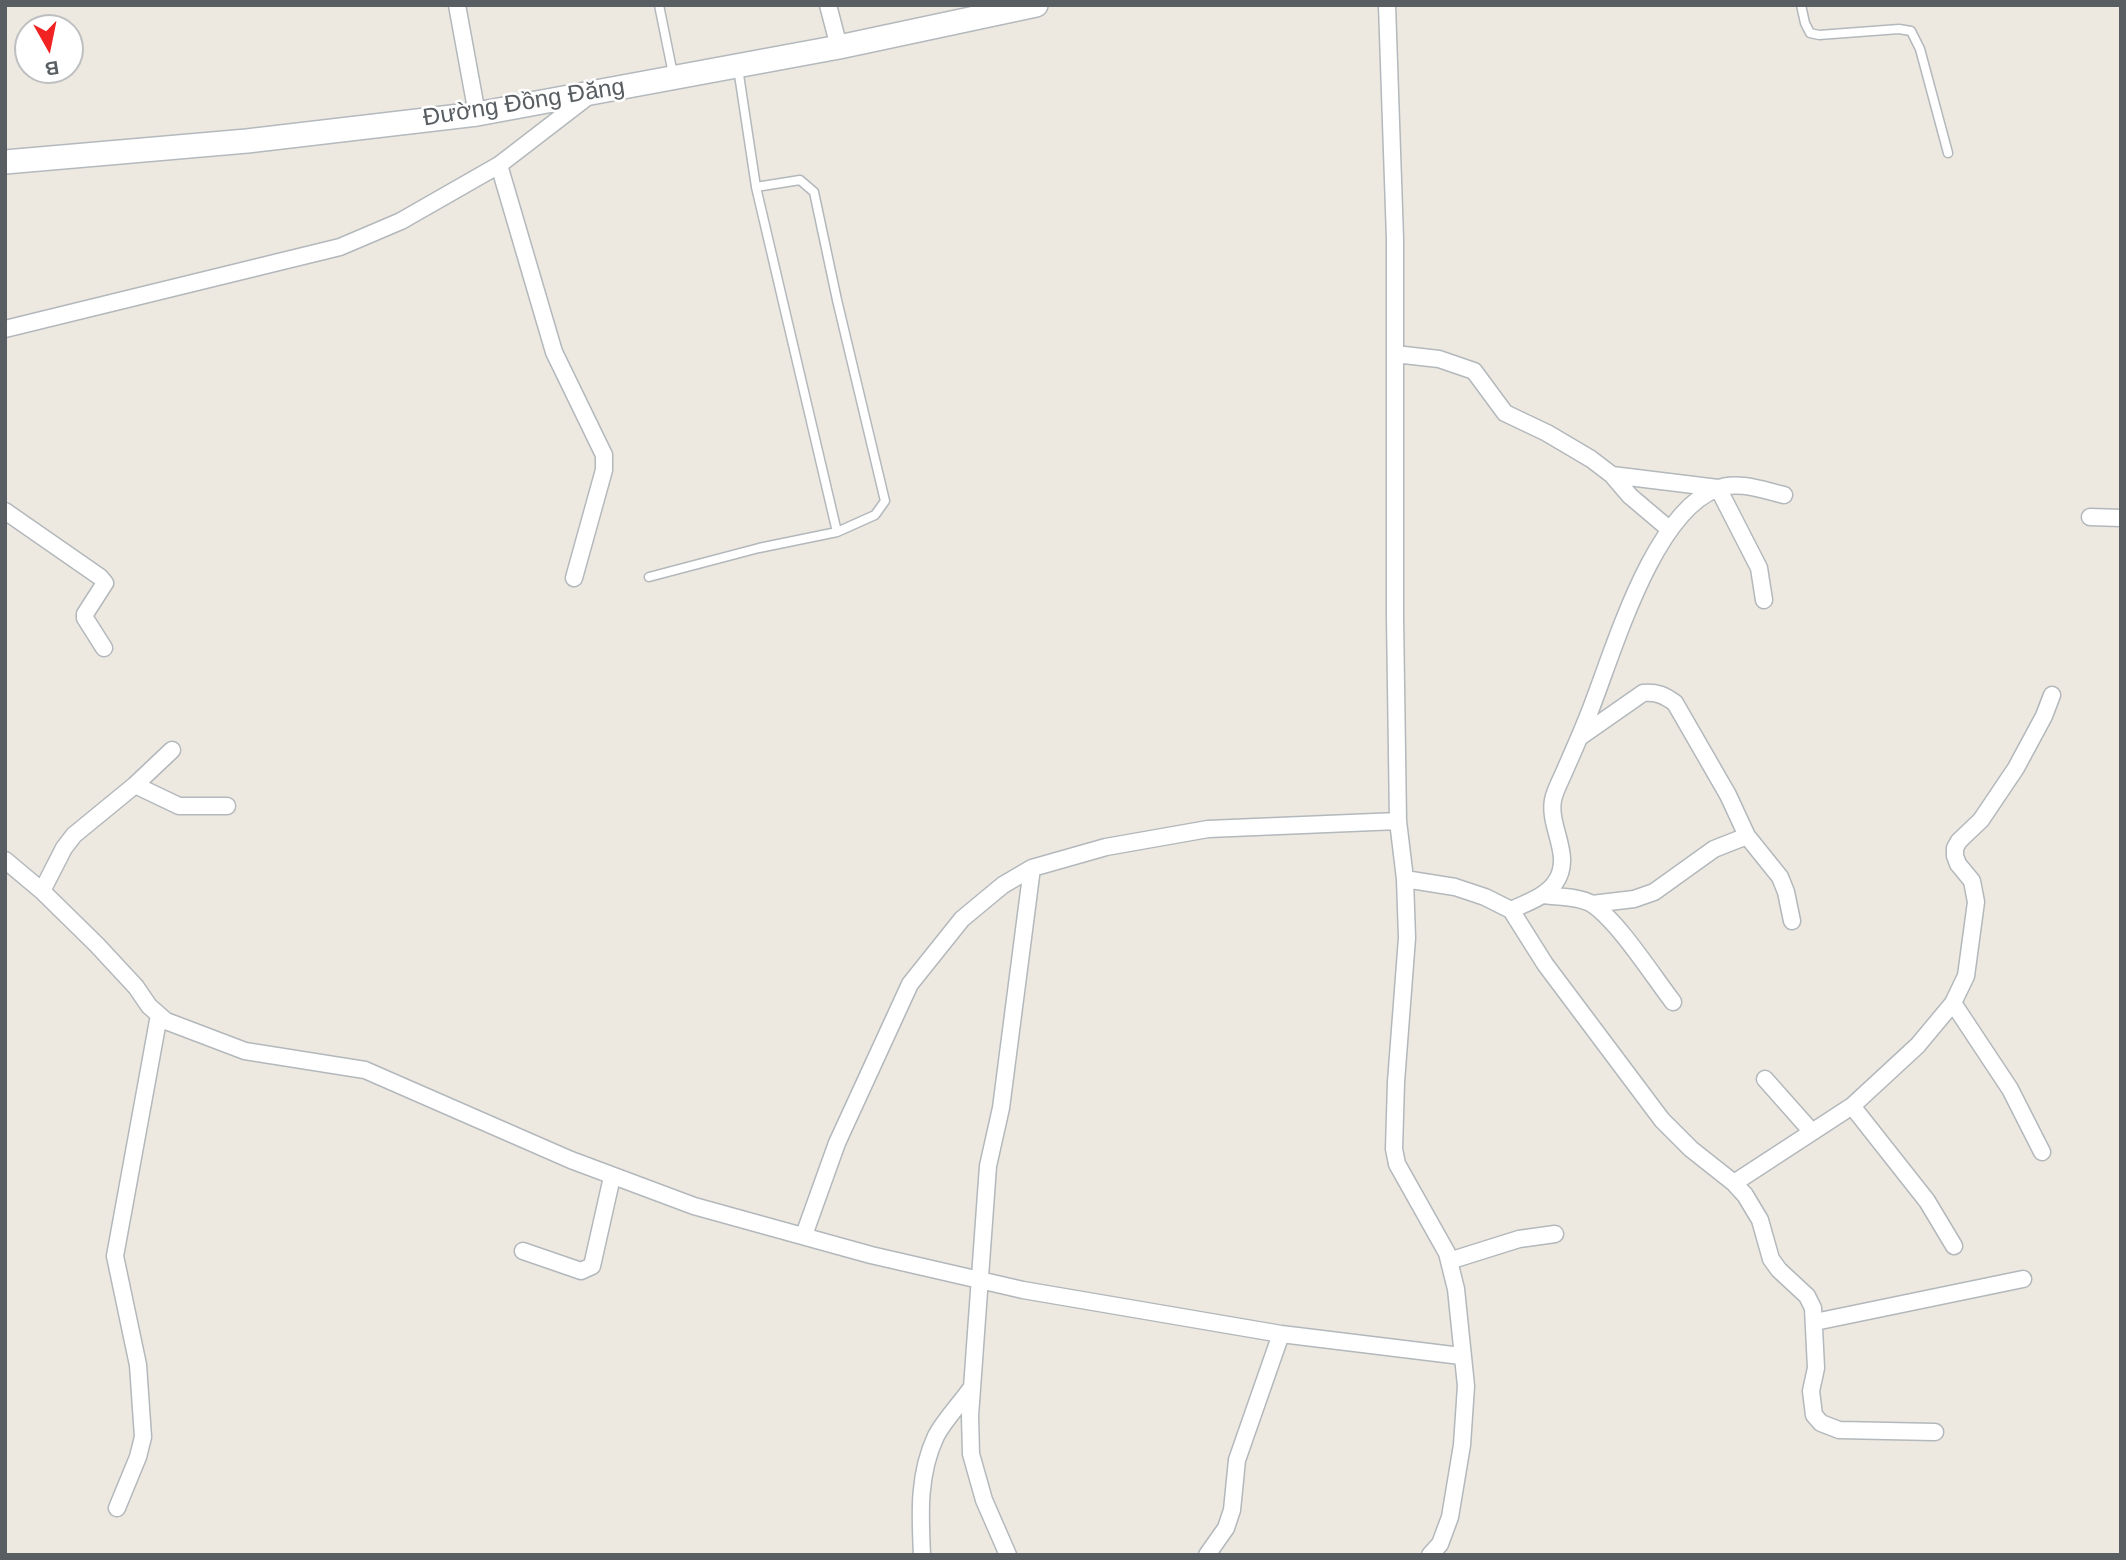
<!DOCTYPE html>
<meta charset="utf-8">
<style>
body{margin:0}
#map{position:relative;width:2126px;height:1560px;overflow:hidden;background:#ede9e0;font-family:Arial,sans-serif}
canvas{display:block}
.frame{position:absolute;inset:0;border:7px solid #595e62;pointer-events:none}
.north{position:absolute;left:14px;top:14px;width:70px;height:70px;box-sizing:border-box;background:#fff;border:2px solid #bdbfc0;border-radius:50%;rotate:171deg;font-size:19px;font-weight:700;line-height:28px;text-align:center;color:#595e62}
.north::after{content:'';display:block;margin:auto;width:24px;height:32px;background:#f12222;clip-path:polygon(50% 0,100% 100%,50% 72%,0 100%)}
</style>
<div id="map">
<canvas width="2126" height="1560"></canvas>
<div class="frame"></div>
<div class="north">B</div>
</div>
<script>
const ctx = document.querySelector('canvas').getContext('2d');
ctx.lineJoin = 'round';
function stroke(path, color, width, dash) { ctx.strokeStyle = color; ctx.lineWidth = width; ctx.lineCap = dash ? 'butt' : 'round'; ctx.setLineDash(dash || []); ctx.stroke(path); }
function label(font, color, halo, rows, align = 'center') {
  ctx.font = font + ' Arial,sans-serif'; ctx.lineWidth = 5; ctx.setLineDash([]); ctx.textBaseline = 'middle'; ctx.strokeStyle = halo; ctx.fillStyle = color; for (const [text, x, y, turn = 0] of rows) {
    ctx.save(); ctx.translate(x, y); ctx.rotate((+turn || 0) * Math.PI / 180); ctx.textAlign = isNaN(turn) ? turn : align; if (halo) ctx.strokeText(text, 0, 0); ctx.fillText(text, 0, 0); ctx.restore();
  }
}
const service = new Path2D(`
 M659,5L673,74
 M1801,5L1805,23L1810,33L1819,35L1899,29L1911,31L1920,49L1948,153
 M756,187L800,180L814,192L837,300L885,501L875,515L837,532
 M649,577L759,548L837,532L756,187L738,68`);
const minor = new Path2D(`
 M457,5L477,114
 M828,5L839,47
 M1387,5L1395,239V617L1398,821L1405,879L1407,938L1396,1082L1394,1149L1397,1164L1447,1253L1456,1289L1466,1386L1462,1445L1450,1517L1440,1544L1430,1555
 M499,165L554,352L604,455V470L574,578
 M5,329L340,247L401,221L499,165L590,95
 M1395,354L1439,359L1474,371L1505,413L1547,433L1591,459L1612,475L1630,496L1669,529
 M1612,475L1718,488L1759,568L1764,600
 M5,511L100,577L105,583L85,614V618L104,648
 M2090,517L2121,518
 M1580,737L1643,693C1657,692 1664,695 1675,703L1728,795L1747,836L1780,877L1786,892L1792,921
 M135,785L179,806H227
 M5,860L42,891L97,945L136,987L149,1006L166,1021L245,1051L365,1070L571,1160L694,1206L871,1255L1023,1290L1281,1334L1461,1356
 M1405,879L1455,887L1485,897L1511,910L1545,964L1662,1120L1691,1149L1734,1183L1745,1195L1760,1220L1771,1259L1779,1270L1807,1296L1813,1308L1816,1368L1811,1391L1814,1415L1821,1423L1839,1430L1935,1432
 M42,891L64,848L74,835L135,785L172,750
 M1543,895C1557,897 1579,896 1592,904C1618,921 1653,976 1673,1002
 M1592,904L1634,899L1654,892L1714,849L1747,836
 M1511,910C1526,903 1545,897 1555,883C1574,856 1548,828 1553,800C1555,790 1561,780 1565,770C1573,752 1581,734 1588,716C1613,654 1651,515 1716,489C1737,480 1763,490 1784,495
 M1953,1003L2010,1089L2042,1152
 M1765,1079L1812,1132
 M1852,1106L1927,1201L1954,1246
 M1734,1183L1852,1106L1918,1045L1953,1003L1966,976L1976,902L1972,881L1958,864L1955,856V848L1959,841L1981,820L2016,768L2044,716L2052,695
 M804,1235L837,1143L910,984L962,919L1003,885L1032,868L1106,847L1208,829L1398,821
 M523,1251L581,1271L592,1266L612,1177
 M1449,1261L1519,1239L1555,1234
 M1815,1322L2023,1279
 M117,1508L138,1457L143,1437L138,1365L115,1256L159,1015
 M922,1555C920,1513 918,1474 936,1436C945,1419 961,1403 972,1387
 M1008,1555L984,1500L971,1454L970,1416L988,1166L1001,1108L1032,868
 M1207,1555L1226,1528L1232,1510L1237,1460L1281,1334`);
const secondary = new Path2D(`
 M5,162L247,141L477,114L839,47L1036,5`);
stroke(service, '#b3b8bc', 11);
stroke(minor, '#b3b8bc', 19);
stroke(secondary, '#b4b9be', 26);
stroke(service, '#fff', 8);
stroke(minor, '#fff', 16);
stroke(secondary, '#fff', 23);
label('24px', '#595e62', '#fff', [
 ["Đường Đồng Đăng",524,103,-9]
]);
</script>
